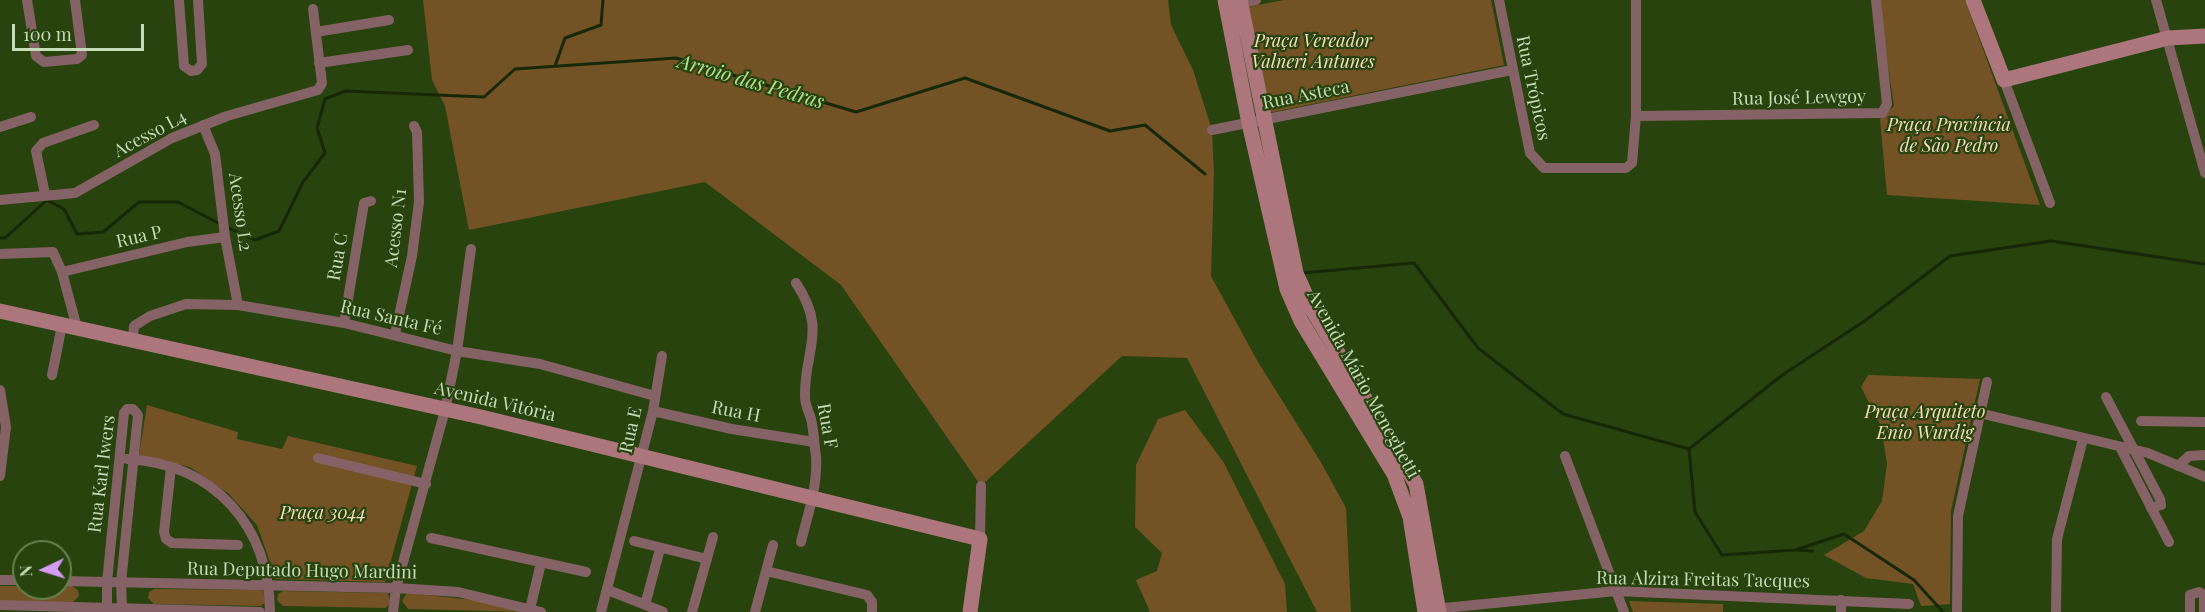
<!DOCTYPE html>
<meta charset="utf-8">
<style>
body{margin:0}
#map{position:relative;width:2205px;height:612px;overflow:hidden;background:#28430d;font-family:"Playfair Display",serif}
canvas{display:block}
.north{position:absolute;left:12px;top:540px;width:60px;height:60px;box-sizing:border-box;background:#28430d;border:2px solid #678051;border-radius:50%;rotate:266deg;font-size:16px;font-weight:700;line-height:24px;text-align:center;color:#c6dbb7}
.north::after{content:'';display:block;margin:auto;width:21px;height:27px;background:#d79bf9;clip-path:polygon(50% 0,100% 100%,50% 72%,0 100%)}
.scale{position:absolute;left:12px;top:24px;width:132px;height:27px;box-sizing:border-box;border:3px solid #c6dbb7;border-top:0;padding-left:8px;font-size:18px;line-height:21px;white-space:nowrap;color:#c6dbb7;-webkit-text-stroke:4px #28430d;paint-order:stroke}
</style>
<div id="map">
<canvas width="2205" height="612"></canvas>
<div class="north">N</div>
<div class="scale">100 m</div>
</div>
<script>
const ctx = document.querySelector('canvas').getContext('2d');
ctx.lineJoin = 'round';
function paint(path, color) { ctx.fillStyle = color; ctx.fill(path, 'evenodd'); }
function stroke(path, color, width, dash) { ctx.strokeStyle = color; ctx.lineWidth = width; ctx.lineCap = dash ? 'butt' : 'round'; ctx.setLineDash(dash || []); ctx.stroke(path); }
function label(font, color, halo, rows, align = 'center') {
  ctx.font = font + ' "Playfair Display",serif'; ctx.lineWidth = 4.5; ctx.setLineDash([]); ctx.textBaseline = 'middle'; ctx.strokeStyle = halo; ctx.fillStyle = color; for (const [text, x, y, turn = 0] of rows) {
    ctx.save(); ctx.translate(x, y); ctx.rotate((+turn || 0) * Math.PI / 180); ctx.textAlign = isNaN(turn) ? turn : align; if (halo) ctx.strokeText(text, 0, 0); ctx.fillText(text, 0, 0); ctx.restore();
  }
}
paint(new Path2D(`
 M423,0H1168L1171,25L1193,70L1212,130L1214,174L1211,276L1258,362L1322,464L1346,508L1351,612H1317L1187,358L1122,356L981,486L841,285L705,182L469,230L445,106L432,80Z
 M1284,0H1491L1504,65L1268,113L1247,7Z
 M1878,0H1965L2040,205L1887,195L1880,119L1894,106Z
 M1868,375L1980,379L1951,511L1950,604L1921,606L1913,584L1866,578L1824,555L1864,531L1882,501L1887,464L1881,426L1861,387Z
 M147,405L238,432L237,439L282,449L288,436L417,466L385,582L276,579L257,525L228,493L190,467L139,455Z
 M1185,410L1224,463L1285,584L1287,612H1150L1136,580L1157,571L1162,553L1135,527L1136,465L1158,419Z
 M0,586H72L78,590L79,596L73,602H0Z
 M154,589L260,590L263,591L266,602L261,606L154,604L148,598L149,592Z
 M283,591L388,593L390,604L385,608L283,606L277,600L278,594Z
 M407,593L483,601L532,612L408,609L402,601Z
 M1629,601L1723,604V612H1633Z`), '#735226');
stroke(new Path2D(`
 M555,66L565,38L601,25L603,0
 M226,227L255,240L279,231L303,182L325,153L317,128L325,99L346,91L484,97L515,69L676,58L856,112L965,78L1110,131L1145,125L1205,174
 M0,238H5L47,200L64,209L77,234L103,232L139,202H178L220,224
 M1302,273L1414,263L1478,348L1563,414L1689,449
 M1689,449L1781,376L1866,320L1950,256L2051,241L2205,264
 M1689,449L1695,512L1722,555L1795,550L1844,534L1914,580L1943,612
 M1797,550L1813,551`), '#172807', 3);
stroke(new Path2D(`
 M27,0L36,56L44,62L77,59L82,55L75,0
 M179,0L184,66L191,71L197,70L202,64L198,0
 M1499,0L1530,153L1544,168H1626L1632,163L1636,116V0
 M2156,0L2205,173
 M1235,4L1256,0
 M316,32L389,20
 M319,63L408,50
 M2004,80L2050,203
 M1636,116L1882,113L1887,104L1876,0
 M203,125L215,154L225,237L238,305
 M0,127L31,117
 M1212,130L1512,70
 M45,194L36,151L43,143L94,125
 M0,200L75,193L172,138L227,116L318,90L322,83L313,9
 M0,254L53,252L62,272L77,328
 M62,272L187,242L225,237
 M796,283C828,331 804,349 805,397C805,405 809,412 811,419C814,431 814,444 816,456C818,485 808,514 801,542
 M344,323L364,203L371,201
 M395,334L412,256L419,202L417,132L414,126
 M133,339L134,326L150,316L186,304L238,305L344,323L457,351L540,364L655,396
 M52,375L62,325
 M0,390L6,427L0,476
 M2106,397L2160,499L2161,505L2151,508
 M653,411L732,429L814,442
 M1979,413L2148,453L2205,477
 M2141,421L2205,422
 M2121,449L2169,542
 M1565,456L1624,612
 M318,458L426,484
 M127,459C215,464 269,526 270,612
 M2178,466L2189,456L2205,455
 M171,467L164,532L166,539L172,543L238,545
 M431,538L586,572
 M980,539L981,486
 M634,541L707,559
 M766,571L867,595L872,602V612
 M0,580H24
 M60,581L396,588L458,592L541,612
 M608,590L663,612
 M0,605L260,612
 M645,605L660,549
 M107,608V582L124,413L127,409H133L138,415L121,583L122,608
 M530,609L541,563
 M1434,609L1616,591L1909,604
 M393,612L396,588L445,410L457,351L471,249
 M601,612L653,411L662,356
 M692,612L713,537
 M755,612L773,545
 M1841,612V600
 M1957,612L1958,516L1987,382
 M2056,612L2057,539L2083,439
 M2190,612V595L2199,592L2204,595V612`), '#846265', 10);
stroke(new Path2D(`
 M1225,0L1249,123L1287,289L1301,321L1394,474L1410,517L1425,612
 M1240,0L1296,273L1313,311L1416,484L1439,612
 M1973,0L2004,80L2168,38L2205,36
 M0,311L481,417L980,539L970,612`), '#ac767c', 15);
label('italic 18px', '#f9dfbf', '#28430d', [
 ["Praça Vereador",1313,41],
 ["Valneri Antunes",1313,62],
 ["Praça Província",1949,125],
 ["de São Pedro",1949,146],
 ["Praça Arquiteto",1925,412],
 ["Enio Wurdig",1925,433],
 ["Praça 3044",323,513]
]);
label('18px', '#c6dbb7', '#28430d', [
 ["Rua Trópicos",1533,88,78],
 ["Rua Asteca",1306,95,-11],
 ["Rua José Lewgoy",1799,98,-1],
 ["Acesso L4",150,134,-28],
 ["Acesso L2",240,212,82],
 ["Acesso N1",396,228,-83],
 ["Rua P",139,237,-13],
 ["Rua C",338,257,-80],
 ["Rua Santa Fé",391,318,13],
 ["Avenida Mário Meneghetti",1363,384,61],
 ["Avenida Vitória",495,402,13],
 ["Rua H",736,412,11],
 ["Rua F",827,426,80],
 ["Rua E",631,430,-77],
 ["Rua Karl Iwers",102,474,-83],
 ["Rua Deputado Hugo Mardini",302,571,1],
 ["Rua Alzira Freitas Tacques",1703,580,1]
]);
label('italic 20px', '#b1e38a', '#28430d', [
 ["Arroio das Pedras",751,82,16]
]);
</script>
